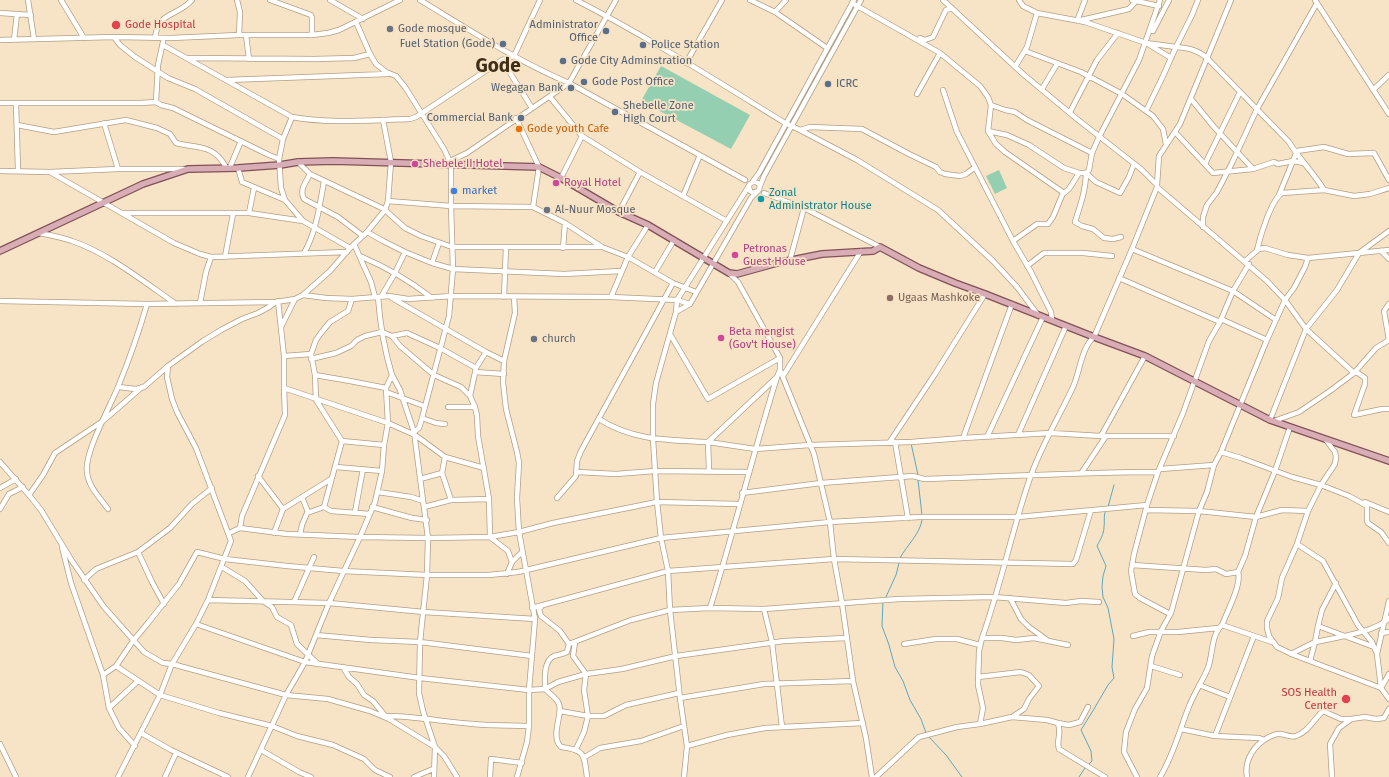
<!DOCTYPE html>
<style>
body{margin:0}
canvas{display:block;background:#f7e3c5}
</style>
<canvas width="1389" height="777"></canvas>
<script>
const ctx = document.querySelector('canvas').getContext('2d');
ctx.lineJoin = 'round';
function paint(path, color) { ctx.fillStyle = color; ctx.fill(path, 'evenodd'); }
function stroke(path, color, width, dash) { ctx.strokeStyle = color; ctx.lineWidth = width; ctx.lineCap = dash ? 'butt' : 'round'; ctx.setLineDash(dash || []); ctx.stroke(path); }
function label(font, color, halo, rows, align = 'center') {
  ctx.font = font + ' "Fira Sans",sans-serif'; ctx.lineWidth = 3.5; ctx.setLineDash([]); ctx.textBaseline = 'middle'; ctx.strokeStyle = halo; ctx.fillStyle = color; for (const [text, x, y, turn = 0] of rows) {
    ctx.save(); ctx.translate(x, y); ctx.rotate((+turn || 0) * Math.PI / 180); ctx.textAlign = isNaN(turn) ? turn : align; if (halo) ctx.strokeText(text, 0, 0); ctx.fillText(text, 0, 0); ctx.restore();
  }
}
paint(new Path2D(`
 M661,66L750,115L731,149L641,101Z
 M999,170L1007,188L995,194L986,176Z`), '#93cfb0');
stroke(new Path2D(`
 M911,443L918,475
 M918,480L922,515
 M1108,507L1114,485
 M900,558C907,545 920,534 922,520
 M885,599L896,575L899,563
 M883,601L882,626L889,645L895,667L903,681L910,700L921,719L926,733
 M929,737L946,755L962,777
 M1089,764L1092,761L1091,751L1081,730L1094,709L1108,685L1114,678L1112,667L1114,639L1108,608L1103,597L1102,587L1103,576L1106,566L1097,546C1100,540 1104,534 1104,527C1105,520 1103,516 1106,510
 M1079,777L1085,768`), '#5aa8c0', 1);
const minor = new Path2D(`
 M28,0L34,39
 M61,0L84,38
 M237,0L240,12L239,35
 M270,0L311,15L312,18V35
 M330,0L363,19
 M420,0C468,29 517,61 569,83L745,180
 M576,0C648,37 717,81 785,123L800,130L857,160L938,210L993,261L1017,287L1038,315
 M750,0L775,12L827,48
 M943,0L1023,74L1077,119L1141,169L1157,185V187L1267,281L1285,300L1306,329L1354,373H1358L1365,378V384L1354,415L1382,409H1389
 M1019,0L1023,6L1037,13L1085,22L1146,43L1176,47L1192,15L1198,0
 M1085,0L1077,21L1129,9L1136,1
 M1132,0L1159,6
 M1315,0L1389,114
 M852,3L940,53L980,86L988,97L991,105L988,131L996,144L1005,152L1064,193L1069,189L1079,173H1086L1089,170L1092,153L1099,137L1139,60L1160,0
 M775,12L786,0
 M0,13L31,15
 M356,22L370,54L376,64L386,72L396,76L405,87L444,149L451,164V206L453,269L449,316L422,418L419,428L414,432L428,538L427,575L420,642L419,693L423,711L435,747L434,777
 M1153,31L1169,0
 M246,35L249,59
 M114,37L120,45L135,57L168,78L195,89L283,139
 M155,38C158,11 177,17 192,0
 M920,38L925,40L933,37L946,10L952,8
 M0,40L114,37L171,38L239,35H312L328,33L339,30L400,0
 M14,40L17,14
 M163,45L292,117C330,124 371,120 410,119L416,117L502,60L514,56L540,0
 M1025,51L1081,72L1122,94L1153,116L1163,129L1166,144
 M187,58L314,59L354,58L370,54
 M1171,58L1176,47C1188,48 1198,50 1207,58L1289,142C1299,159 1314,173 1324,190
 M502,60L532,108
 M686,63L722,0
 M1015,67L1027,47L1037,13
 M227,80L388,74
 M1042,89L1057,64
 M943,90L957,132L1013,241L1031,272L1051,312L1052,320
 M1373,90L1389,75
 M917,94L940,53
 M550,97L582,136L640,172L727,221
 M1191,99L1214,127L1253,169L1274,162L1278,164L1293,161L1304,163
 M156,102L158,65L163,42
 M0,103H141L156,102L161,105L173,108L269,155L279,159
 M16,103L18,170
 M991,105L1005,110L1015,112L1027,120L1092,153
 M1146,111L1163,76L1171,58L1148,44
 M1070,112L1097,60L1118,33
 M292,117L283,139L279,159L281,188L285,200L303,221L350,248
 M516,118L539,167L533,207
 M104,123L118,169
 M17,125L54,132L126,120L157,128L170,134L176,143C199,149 213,144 226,167
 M800,130L810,127L862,129L909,154L936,167L940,172L945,174L960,176L966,174L974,168
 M988,131L1007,135L1029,145L1064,168L1079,173
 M1175,132L1213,173L1253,169
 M450,161L467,153L569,83L616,0
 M298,162L310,174L384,209
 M1205,164L1240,92
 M230,167L241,141
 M238,168L242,182L285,200
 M0,171L50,172L174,243L200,254L211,257L347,252
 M50,172L118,169H184
 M310,174C306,182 299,190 304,199L338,217L363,236
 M561,178L582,136
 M753,181L759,173L854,0
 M1157,185L1159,156L1180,124L1231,0
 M760,186L764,176L861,0
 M764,193L804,208L880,247
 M1279,195L1297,151L1324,147L1348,154L1374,153L1389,180
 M683,196L700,155
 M388,201L451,206L533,207L565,223L602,247L628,257L673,283L696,292
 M385,210L405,228L421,236L452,247H602
 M619,212L640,172
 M123,213H249L303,221
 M249,213L254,188
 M1203,227V217L1207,205L1217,192L1232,163L1257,109L1317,3
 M367,232L383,241L405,252L432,263L453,269L564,274L621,271
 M39,233C50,235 61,237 72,241C108,253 144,282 176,304
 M1121,237L1113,239L1104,238L1093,229L1082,226L1075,222C1080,206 1086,190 1086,173L1096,182L1120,193L1129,177L1134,164
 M1013,241L1037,224H1048L1053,217L1063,193
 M354,244L371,282L375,297
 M563,248L565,223
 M1132,249L1233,291L1276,320
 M1257,250C1260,237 1271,200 1282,193L1324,190L1354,196L1370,194L1389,188
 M1381,251L1389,259
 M304,253C316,233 320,204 324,181
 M360,256C386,267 410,281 432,298
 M225,257L233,214
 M790,260L804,208
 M1245,261L1259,249L1265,248L1288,255L1308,258L1389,250
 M432,263L439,243
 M1027,266L1044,253H1083L1112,256
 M655,272L674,240
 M729,273L738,282L780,358V370L814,454L830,522L834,559L842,603L853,681L866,738L872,777
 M1119,278L1220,322
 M303,295L330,271L350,248L367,232L385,210L388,201L391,162L383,120
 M381,297L395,273L405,252
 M504,297L506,247
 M514,297L515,313L504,361L503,382L506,409L517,452L519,463L517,498L519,532L535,619L529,690V726L527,742L517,777
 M611,297L628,257L648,225
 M392,298L486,352L504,361
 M0,301L147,304L276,302
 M200,303L206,272L211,257
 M676,312L690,304L751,198L757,192
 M1221,319L1267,340
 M281,327L295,299
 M670,334L708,399L780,358
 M392,336L407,333L440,348L476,368
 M1389,340L1384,311L1389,304
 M284,356L311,354
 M311,359L336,353L351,346L357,340L365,336L382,332L392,336L400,346L434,375L461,387L470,396L475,407L477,416L478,436L489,499L490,537L508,551L512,562L507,574
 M475,372L504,374
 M315,375L350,381L386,388
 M392,375L400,390L414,432
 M783,376L861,251
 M118,387L136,389L144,387L168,366
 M284,388L388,423L415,435L445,457L484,468
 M386,392L424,406
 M470,396L476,368L486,352
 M448,407H475
 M422,418L436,423L445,424
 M599,419C633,441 669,440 708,442L777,377L780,370
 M1270,420L1306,329L1337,290L1359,253L1389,231
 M1274,421L1299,412L1330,391L1354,373L1376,348L1389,340
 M1018,435L1066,326
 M1101,436L1145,356
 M987,437L1043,317
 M963,438L1012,304
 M1326,440L1335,452L1336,457L1335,464L1321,485L1308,511L1297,544L1282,578L1278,598L1267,621V628L1269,636L1277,647L1294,655L1381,688L1389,699
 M342,441L384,445
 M895,442L908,518
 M889,443L935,374L985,294
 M1221,452L1241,458L1292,477L1321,485L1349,496L1367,506V521L1368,523L1381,532L1389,543
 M445,457L442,473L451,500
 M0,462L29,495L41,510L72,561L104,607L144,652L163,663L172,664L286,695L328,699L370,711L389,719L435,747L444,756L457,777
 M336,467L382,471
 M1160,469L1214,465
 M709,471L708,442L755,449L810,445L911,442L963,438L1050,433L1101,436H1174
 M577,472L616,474L655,471L748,472
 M1082,472L1106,436
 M258,476L283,509
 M420,479L442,473
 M0,488L16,479
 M378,492L411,497L423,501
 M742,493L821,483L913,476L924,479C1003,477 1080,472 1158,472
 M29,495L43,475L55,453L103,421L142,387
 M302,497L308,512
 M557,498L576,476L577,461L581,451L673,283
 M1365,502L1389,512
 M324,507L342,441L316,400L315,375L311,354L316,340L321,333L330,322L348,311L352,299
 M372,507L412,518L427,520
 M424,507L451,500L489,499
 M0,509L9,494L23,487
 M108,509C100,498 88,486 87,472C84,453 110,407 118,387C129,360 139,332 147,304
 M1146,510L1199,511L1256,517L1282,510L1308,511
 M355,512L363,469
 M240,528L242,516L285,415L284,388V356L278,301
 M229,533L240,528L287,534L360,537L428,538L490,537L519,532L553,523L657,502L739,504
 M274,533L283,509L331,479
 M300,534L302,525L307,513L324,507L331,511L370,514
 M1297,544L1323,561L1358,625L1372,642L1377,654L1381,688
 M62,547L71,583L103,675L109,708L119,728L135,746
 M138,552L152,582L164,604
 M512,562L522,552
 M1132,565L1206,570L1216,569L1226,574L1238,572
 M222,567L245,581L263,601L272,607L277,617L291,625L297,644L318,664
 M84,580L96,569L138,552L170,528L192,504L212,488
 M1336,583L1322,610L1318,626L1374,647
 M1010,598L1021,619L1029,627L1047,640
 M208,600L329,603L424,612L535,619
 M294,602L314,557
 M541,607L539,610L541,616L560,631L569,644L567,652C563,654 558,655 554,656C543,661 545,679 545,689C549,693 555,697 558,702C565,712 549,735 561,747C586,750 584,755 587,777
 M532,608L668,571L834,559L1073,564L1076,560L1091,510
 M710,608C734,531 753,454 777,377
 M1170,614L1140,598L1135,594L1131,571L1134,554L1147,505L1158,472L1183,413L1209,341L1220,322L1233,291L1249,264
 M196,624L305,662L420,678L529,690L545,689L558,682L586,674L622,669L676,656L784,641L846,638
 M1222,625L1272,642
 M1381,633L1389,632
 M316,635L371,640L420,642L532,656
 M1133,636L1149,632H1178L1218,628
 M1254,636L1215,736L1259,738L1264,740
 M982,638H1002L1016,640L1034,638L1068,645
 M575,642L573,656L586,674L584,690L588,716L584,732L576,749
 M569,644L631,620L670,610L710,608L764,609L899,599L994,597L1066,603L1081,601L1099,602
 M904,644L936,639H957L980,645
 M1291,654L1315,642L1318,626
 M1377,654L1389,601
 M1310,661L1315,642C1334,638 1377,632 1389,618
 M116,666L160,695L219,713L272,726L297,736L333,745L364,759L375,770L390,777
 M1151,666L1180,675
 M343,667L349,677L357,684L364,695L373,701L386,717
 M103,675L116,666L133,641L148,623L179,584L197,552L225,559L287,566L343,571L427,575H489L518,572L661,538L830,522L920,517H1018L1147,505
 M978,677L1021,672L1029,675L1039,686L1029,699L1024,709L1012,717
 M1199,685L1230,697
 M1381,688L1389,674
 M680,698L764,684L853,681
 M109,708L138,681
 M560,711L588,716H604L626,705L679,693
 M385,716C415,716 444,722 473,724C492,726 510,725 529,726
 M1058,723L1069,725L1080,722L1088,707
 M980,724L983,708L978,685L979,651L982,638C1001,585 1012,530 1030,478C1041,446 1059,417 1073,387C1080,372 1081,348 1094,337L1132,249L1157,187
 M1181,729L1215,736
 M141,733L171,750L228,777
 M0,744L16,777
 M687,746L727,735L765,728L863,723L782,727L772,642L764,609
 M261,750L299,772L311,777
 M585,757L600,748L641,741L684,726
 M118,777L160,695L172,664L196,624L208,600L231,541L196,448L177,412L172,399L167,377L168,366L203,341L221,330L242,319L258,313L269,307L276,302L295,299L303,295L326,298L352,299L389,296L408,299L452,296L611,297L677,300L690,304
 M165,777L176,753
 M248,777L286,695L305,662L329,603L360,537L375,502L382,471L384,445L388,423L386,388L392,375C384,349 380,324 378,297
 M414,777L433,769
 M490,777L491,759L522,763
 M684,777L687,746L680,698L670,610L668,571L661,538L657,502L653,439V404L656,383L676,312L677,300L750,184C756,179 763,185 758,191L753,193L750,191L749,187
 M876,777L919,737L957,727L980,724L1012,717L1047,720L1058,723C1062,736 1056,739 1059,749L1105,777
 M1137,777L1124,752L1126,732L1135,709L1147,688L1152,656L1161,631L1171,613L1199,511L1207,492L1214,465L1221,452L1266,342L1285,300L1294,288L1305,267L1308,258
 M1160,777C1173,756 1179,732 1188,709C1193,695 1202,682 1208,668C1213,654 1211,635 1222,625C1227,612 1242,584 1238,572L1245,556L1256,517L1275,471L1290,427
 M1247,777C1244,760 1254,745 1269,737C1272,736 1275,734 1278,734C1284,733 1289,738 1296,736C1308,732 1314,719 1323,711L1341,719H1351L1365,717L1376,719L1384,718L1389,709
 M1332,777L1330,744L1339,728L1350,720`);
const major = new Path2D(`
 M0,251L143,184L188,169L238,168L280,165L298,162L333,161L539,167L561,178L619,212L648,225L729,273L737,274L777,263L822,254L873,251L880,247L919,268L955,283L985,294L1094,337L1145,356L1270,420L1389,461`);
stroke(minor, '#b29f84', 6);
stroke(major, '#815157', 8);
stroke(minor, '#fff', 4.5);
stroke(major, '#d8adb5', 5.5);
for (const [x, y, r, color] of [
 [116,25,5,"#e0444e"],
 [390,29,4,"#6b7280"],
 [606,31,4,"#5c6f8a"],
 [503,44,4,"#5c6f8a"],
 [643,45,4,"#5c6f8a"],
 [563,61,4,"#5c6f8a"],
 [584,82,4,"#5c6f8a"],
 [828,84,4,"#5c6f8a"],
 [571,88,4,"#5c6f8a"],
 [615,112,4,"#5c6f8a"],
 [521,118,4,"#5c6f8a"],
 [519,129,4,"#e8710a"],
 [415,164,4,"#d1479c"],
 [556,183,4,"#d1479c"],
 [454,191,4,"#3f7fe0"],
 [761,199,4,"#0f9aa8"],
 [547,210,4,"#6b7280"],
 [735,255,4,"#d1479c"],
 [890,298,4,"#8d6e63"],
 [721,338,4,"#d1479c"],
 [534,339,4,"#6b7280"],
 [1346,699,5,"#e0444e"]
]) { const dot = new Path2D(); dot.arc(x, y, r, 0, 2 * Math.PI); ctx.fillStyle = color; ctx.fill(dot); stroke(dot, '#f7e3c5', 1.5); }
label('11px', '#be3a42', '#f7e3c5', [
 ["Gode Hospital",125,25],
 ["SOS Health",1337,693,"right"],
 ["Center",1337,706,"right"]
], 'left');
label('11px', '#4e5e75', '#f7e3c5', [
 ["Administrator",598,25,"right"],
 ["Office",598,38,"right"],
 ["Fuel Station (Gode)",495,44,"right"],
 ["Police Station",651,45],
 ["Gode City Adminstration",571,61],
 ["Gode Post Office",592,82],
 ["ICRC",836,84],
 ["Wegagan Bank",563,88,"right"],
 ["Shebelle Zone",623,106],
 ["High Court",623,119],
 ["Commercial Bank",513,118,"right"]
], 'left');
label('11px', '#5b616d', '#f7e3c5', [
 ["Gode mosque",398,29],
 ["Al-Nuur Mosque",555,210],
 ["church",542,339]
], 'left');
label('11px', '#c56008', '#f7e3c5', [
 ["Gode youth Cafe",527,129]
], 'left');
label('11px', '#b23c85', '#f7e3c5', [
 ["Shebele II Hotel",423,164],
 ["Royal Hotel",564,183],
 ["Petronas",743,249],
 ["Guest House",743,262],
 ["Beta mengist",729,332],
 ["(Gov't House)",729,345]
], 'left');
label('11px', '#366cbe', '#f7e3c5', [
 ["market",462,191]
], 'left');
label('11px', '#0d838f', '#f7e3c5', [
 ["Zonal",769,193],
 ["Administrator House",769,206]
], 'left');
label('11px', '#785e54', '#f7e3c5', [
 ["Ugaas Mashkoke",898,298]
], 'left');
label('bold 19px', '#3f2f17', '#f7e3c5', [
 ["Gode",498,67]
]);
</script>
